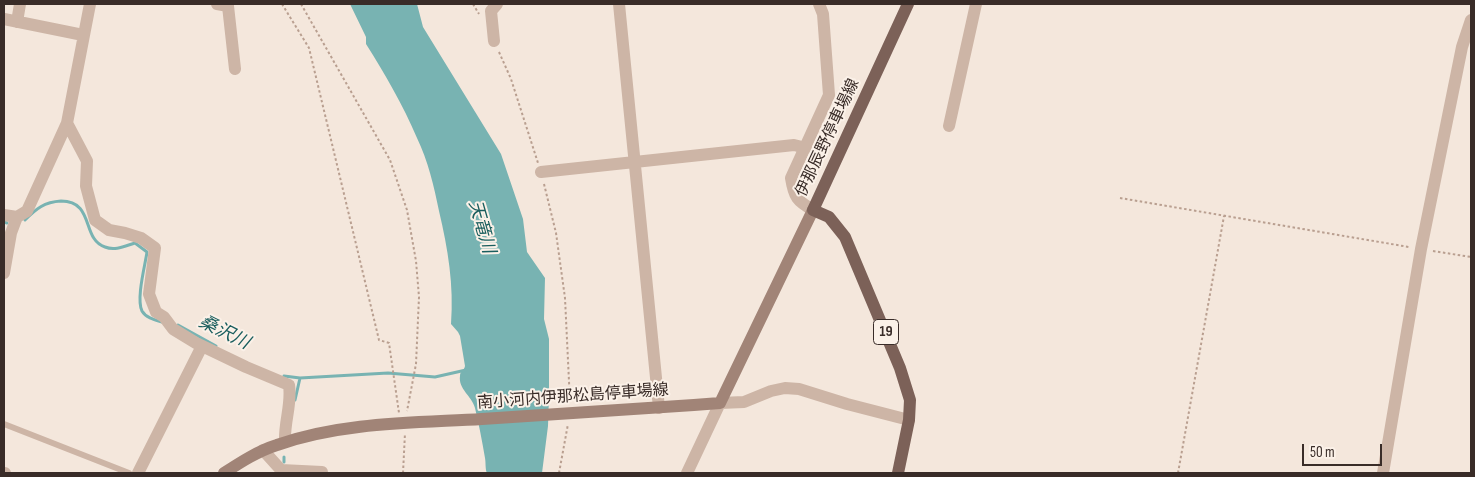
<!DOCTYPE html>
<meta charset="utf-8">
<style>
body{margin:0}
#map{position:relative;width:1475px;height:477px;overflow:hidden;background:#f4e7dc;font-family:"Sofia Sans Condensed",sans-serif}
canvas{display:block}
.frame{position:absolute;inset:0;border:5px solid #392c28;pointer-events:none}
.scale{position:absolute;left:1302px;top:444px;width:80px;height:22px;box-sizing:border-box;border:2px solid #392c28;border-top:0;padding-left:6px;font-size:15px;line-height:18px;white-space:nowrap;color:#392c28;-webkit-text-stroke:4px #fbf1e8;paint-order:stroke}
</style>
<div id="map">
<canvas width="1475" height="477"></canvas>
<div class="frame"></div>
<div class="scale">50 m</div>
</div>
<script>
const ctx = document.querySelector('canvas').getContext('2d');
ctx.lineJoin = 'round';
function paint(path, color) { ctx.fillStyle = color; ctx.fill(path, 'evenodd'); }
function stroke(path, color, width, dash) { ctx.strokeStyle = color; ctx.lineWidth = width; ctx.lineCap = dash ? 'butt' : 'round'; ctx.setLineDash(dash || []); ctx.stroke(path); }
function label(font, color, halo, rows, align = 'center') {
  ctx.font = font + ' "Sofia Sans Condensed","Noto Sans JP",sans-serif'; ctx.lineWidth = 4; ctx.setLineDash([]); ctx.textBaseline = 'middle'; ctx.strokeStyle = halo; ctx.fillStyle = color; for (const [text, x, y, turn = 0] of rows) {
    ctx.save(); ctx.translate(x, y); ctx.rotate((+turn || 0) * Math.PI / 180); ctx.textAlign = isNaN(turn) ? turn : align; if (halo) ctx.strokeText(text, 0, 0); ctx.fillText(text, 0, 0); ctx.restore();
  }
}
paint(new Path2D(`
 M350,4H417L423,27L501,154L523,219L527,252L545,278L544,319L549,339V395L548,426L542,473H487C485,469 486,463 485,458C482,441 479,424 475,408C472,396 458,389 460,376C460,371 464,371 465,366L460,336L458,332L451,324C454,285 448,249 439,211C434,186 428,161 417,138C403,105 385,74 366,44V37Z`), '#78b3b2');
stroke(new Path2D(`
 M25,220C36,209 44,202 61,201C95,201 81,239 105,247C115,251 125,246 135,243L147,252C145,266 136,299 142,311C146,318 155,320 162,322
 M4,222L7,223
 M178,325L216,346
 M284,376L300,378L388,373L435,377L466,370
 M295,400L300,378
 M284,462V457`), '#78b3b2', 3);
stroke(new Path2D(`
 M282,4L309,48L379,340L389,343L399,413
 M301,4L390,160L407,210L416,261L419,297L416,364L407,411
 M473,4L479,14
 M499,52L511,79L538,163
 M544,184L556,233L565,298L570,402
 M1120,198L1409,247
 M1433,251L1471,257
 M403,473L405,433
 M559,473L568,424
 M1178,473L1224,216`), '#b99f90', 2, [2.5, 2.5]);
stroke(new Path2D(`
 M4,424L129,473`), '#cdb5a6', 6);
stroke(new Path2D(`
 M217,4L228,6L235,69
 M619,4L659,408
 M4,19L83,35
 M17,22L20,4
 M494,41L491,11L497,4
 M67,123L87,161L86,186L95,220L109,230L125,233L141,238L155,248L149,294L156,312L164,317L173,329L196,343L246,367L289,385C292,404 284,422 285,442
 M949,126L976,4
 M541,172L794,145L806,148
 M813,210C797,201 794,197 791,178L829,95L823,14L819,4
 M4,215L17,217L27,211L67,123L90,4
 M4,273L11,233L17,217
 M263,450L281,470L322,472V473
 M4,473H5
 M138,473L202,346
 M1383,473L1421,249L1462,47L1471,20`), '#cdb5a6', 12);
stroke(new Path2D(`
 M687,473L720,403L744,402L771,391L785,388L799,389L847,404L909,420`), '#cdb5a6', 12);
stroke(new Path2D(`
 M224,473C241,462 258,451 277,445C342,422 415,423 482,419C562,413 641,409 720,403L813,210`), '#a18477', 12);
stroke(new Path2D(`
 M898,473L909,420L910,400L900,368L845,237L829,217L813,210L908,4`), '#7c6158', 12);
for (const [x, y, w] of [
 [886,332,25]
]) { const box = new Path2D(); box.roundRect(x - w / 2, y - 12.5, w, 25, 4); ctx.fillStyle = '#fbf1e8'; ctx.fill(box); stroke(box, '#392c28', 1); }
label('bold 15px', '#392c28', null, [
 ["19",886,332]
]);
label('16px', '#392c28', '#fbf1e8', [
 ["伊那辰野停車場線",828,138,-65],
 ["南小河内伊那松島停車場線",573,397,-4]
]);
label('italic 18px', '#1a5e5e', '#fbf1e8', [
 ["天竜川",481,227,74],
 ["桑沢川",224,333,26]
]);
</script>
